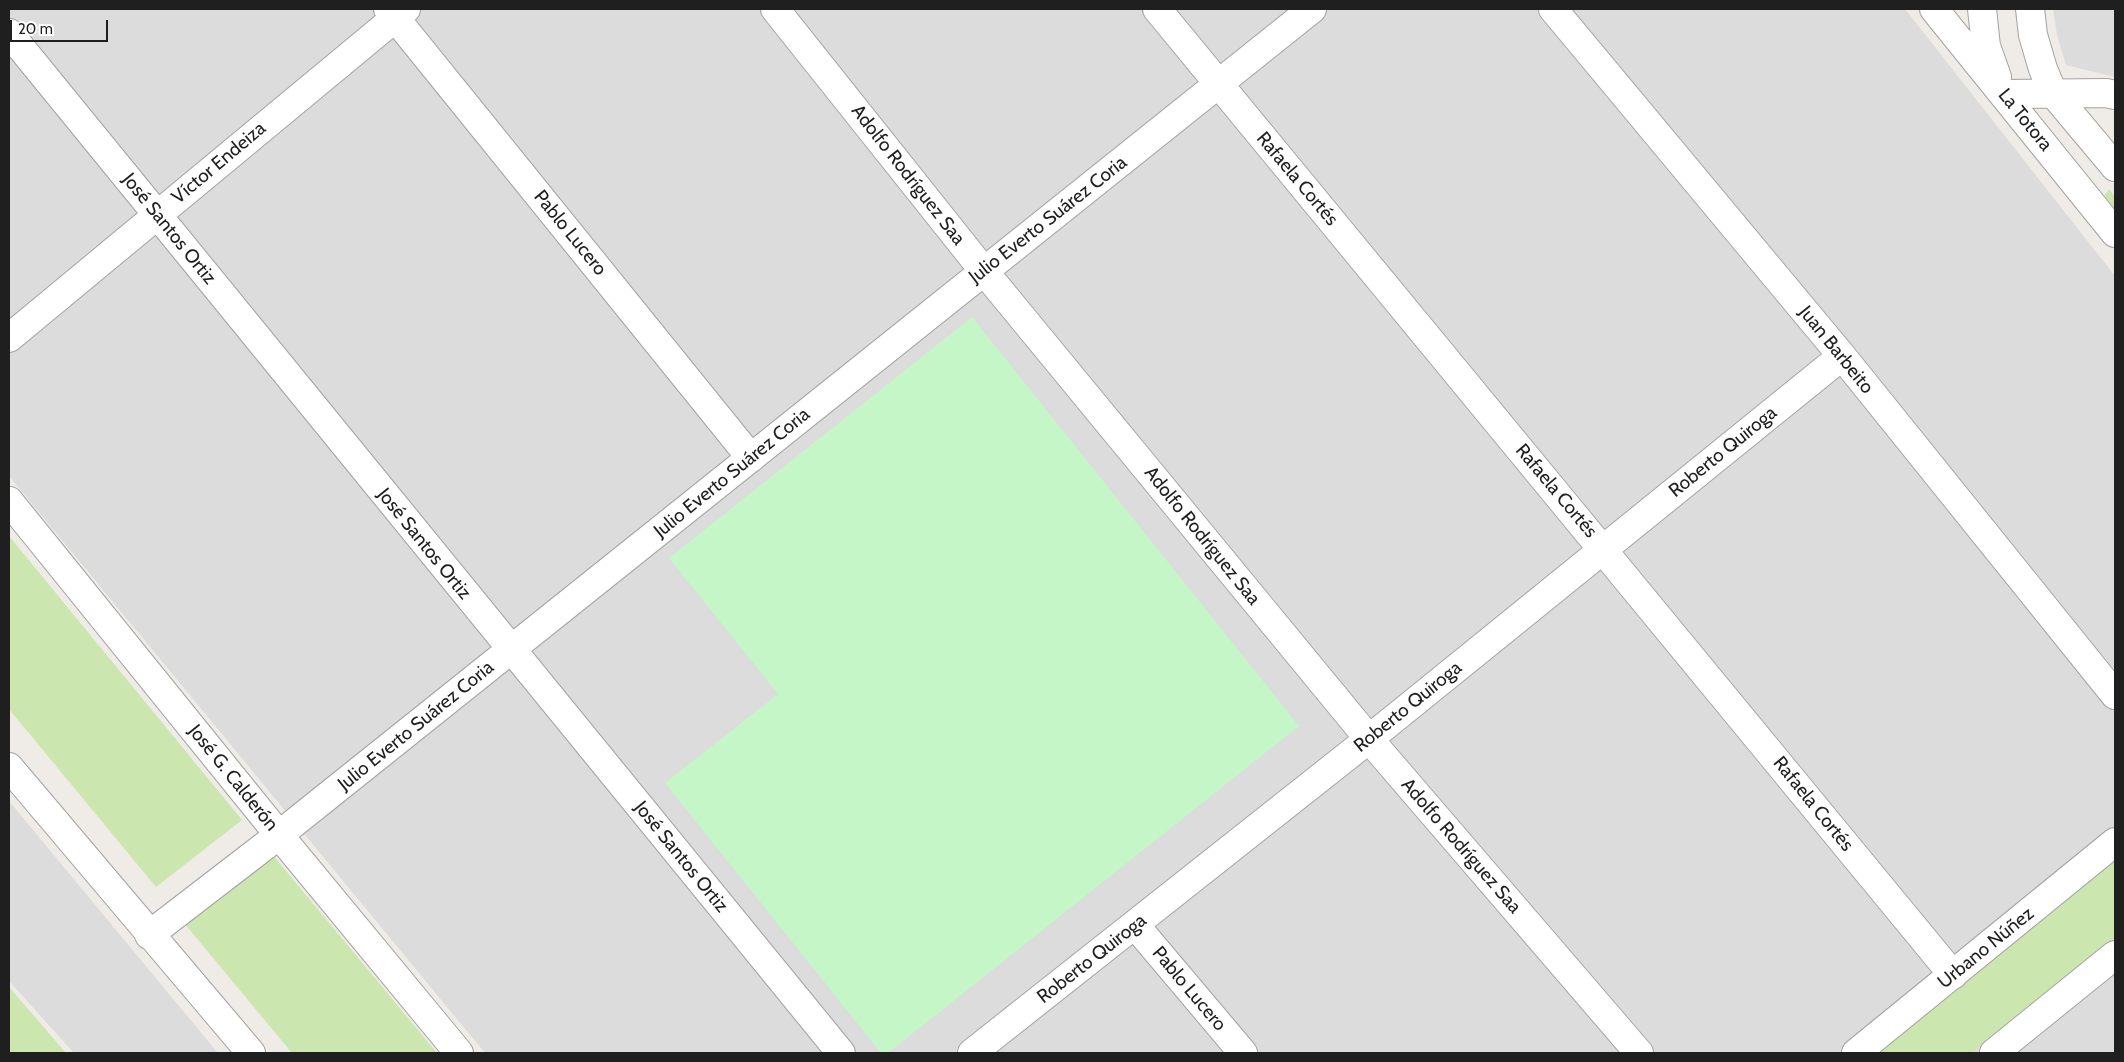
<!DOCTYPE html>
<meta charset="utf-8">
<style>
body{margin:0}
#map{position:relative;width:2124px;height:1062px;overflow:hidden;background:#efebe6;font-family:Cabin,sans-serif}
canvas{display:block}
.frame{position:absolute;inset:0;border:10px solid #1f1f1f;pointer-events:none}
.scale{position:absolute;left:10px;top:20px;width:98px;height:22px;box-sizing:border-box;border:2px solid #1f1f1f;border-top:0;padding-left:6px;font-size:15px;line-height:18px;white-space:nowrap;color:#1f1f1f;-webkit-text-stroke:4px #fff;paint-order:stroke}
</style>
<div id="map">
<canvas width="2124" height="1062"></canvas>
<div class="frame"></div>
<div class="scale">20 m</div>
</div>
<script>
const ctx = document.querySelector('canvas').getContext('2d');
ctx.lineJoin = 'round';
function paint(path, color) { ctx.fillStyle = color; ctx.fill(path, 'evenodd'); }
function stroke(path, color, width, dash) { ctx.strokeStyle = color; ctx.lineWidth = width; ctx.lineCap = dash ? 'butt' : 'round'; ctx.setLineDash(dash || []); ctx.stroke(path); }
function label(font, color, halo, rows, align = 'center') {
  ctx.font = font + ' Cabin,sans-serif'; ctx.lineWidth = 4; ctx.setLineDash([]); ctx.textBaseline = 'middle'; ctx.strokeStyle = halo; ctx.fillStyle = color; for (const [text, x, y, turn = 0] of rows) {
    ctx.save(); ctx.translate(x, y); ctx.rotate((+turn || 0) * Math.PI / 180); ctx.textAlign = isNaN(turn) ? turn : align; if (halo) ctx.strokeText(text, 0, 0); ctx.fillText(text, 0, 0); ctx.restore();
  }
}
paint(new Path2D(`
 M9,9H1905L2115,276V1053H485L9,476Z
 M2053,9H2115V77L2066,65L2057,35Z
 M9,801L218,1053H74L9,981Z`), '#dddcdc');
paint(new Path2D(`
 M2109,189L2115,197V209L2104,196Z
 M9,536L242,820L156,887L9,709Z
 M272,854L437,1053H292L184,923Z
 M2115,861V937L1971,1053H1878Z
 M9,987L66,1053H9Z`), '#cce6af');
paint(new Path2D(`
 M972,317L1299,726L888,1053H881L665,783L778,694L669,558Z`), '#c5f6c7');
const minor = new Path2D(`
 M388,9L751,458
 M775,9L983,270L1369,739L1639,1053
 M1157,9L1953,975
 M1553,9L1842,356L2115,695
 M1934,9L2115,233
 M1982,9L1986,46L1997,77
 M2030,9L2033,35L2043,69L2053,93L2115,167
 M9,33L841,1053
 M2005,94L2106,93L2115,95
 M9,338L406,9
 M9,501L279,835L459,1053
 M9,767L251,1053
 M1135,925L1243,1053
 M149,935L279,835L1312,9
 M972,1053L1369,739L1842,356
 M1856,1053L2115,842
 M1994,1053L2115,955`);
stroke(minor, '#a3a3a3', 30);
stroke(minor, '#fff', 28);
label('19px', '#1f1f1f', '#fff', [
 ["La Totora",2025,120,51],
 ["Víctor Endeiza",219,163,-40],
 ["Adolfo Rodríguez Saa",908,175,52],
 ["Rafaela Cortés",1297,179,50],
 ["Julio Everto Suárez Coria",1048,220,-38],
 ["José Santos Ortiz",169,229,51],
 ["Pablo Lucero",570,233,51],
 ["Juan Barbeito",1836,350,51],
 ["Roberto Quiroga",1723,452,-39],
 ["Julio Everto Suárez Coria",732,473,-39],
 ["Rafaela Cortés",1556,491,50],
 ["Adolfo Rodríguez Saa",1202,536,51],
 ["José Santos Ortiz",424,544,51],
 ["Roberto Quiroga",1408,707,-39],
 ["Julio Everto Suárez Coria",416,726,-39],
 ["José G. Calderón",233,778,51],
 ["Rafaela Cortés",1813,804,51],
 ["Adolfo Rodríguez Saa",1461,846,49],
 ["José Santos Ortiz",681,857,51],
 ["Urbano Núñez",1986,948,-39],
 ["Roberto Quiroga",1092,959,-38],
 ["Pablo Lucero",1189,989,50]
]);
</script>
